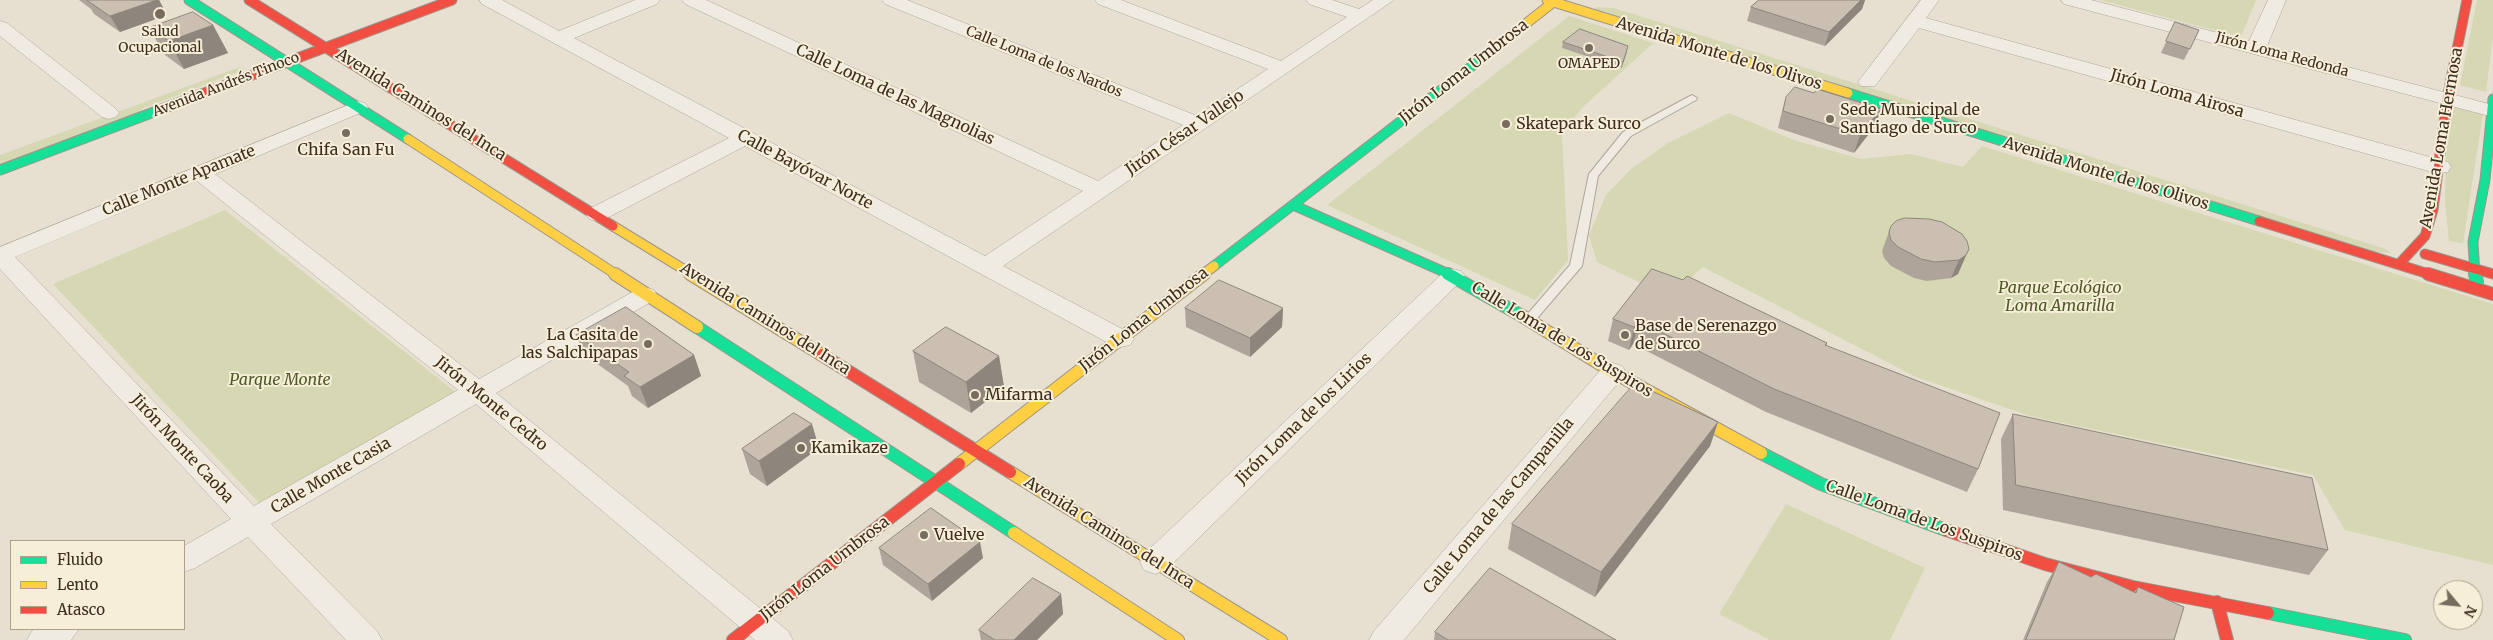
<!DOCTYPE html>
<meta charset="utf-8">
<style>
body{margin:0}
#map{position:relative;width:2493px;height:640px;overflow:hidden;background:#e7e0d1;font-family:Merriweather,serif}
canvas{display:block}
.legend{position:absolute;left:10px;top:540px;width:175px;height:90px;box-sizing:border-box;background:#f7eed8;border:1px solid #ada18e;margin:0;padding:6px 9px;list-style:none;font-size:15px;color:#3d2e20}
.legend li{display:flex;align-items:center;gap:10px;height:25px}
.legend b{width:25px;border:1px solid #ada18e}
.north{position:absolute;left:2433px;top:580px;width:50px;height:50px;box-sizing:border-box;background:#f7eed8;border:1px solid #ada18e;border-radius:50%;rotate:118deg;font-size:14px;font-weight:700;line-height:20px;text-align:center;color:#3d2e20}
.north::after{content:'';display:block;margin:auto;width:18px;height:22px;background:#786c5e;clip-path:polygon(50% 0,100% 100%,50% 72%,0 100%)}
</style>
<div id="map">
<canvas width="2493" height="640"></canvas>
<ul class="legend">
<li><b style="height:6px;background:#16e098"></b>Fluido</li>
<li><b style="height:6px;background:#ffcf43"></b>Lento</li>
<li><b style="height:6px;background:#f24e42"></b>Atasco</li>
</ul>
<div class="north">N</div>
</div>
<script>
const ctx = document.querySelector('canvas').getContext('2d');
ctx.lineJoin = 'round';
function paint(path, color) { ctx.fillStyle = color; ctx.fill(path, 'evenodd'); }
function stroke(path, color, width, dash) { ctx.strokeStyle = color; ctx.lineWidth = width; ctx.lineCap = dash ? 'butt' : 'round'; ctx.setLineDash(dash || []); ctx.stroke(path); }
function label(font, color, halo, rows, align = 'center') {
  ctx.font = font + ' Merriweather,serif'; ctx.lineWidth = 4; ctx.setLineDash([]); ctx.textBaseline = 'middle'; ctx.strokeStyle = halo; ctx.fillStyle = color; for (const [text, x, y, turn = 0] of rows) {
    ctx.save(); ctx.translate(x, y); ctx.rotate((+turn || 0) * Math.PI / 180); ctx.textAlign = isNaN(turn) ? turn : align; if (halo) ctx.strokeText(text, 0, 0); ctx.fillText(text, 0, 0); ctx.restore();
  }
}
paint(new Path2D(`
 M2100,0H2256L2241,37Z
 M2477,0H2493V37L2486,92L2460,85Z
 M1596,7L1614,8L2383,248L2392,253L2376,252L1595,9Z
 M1569,16L1653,43L1582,108L1562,134L1568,260L1535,300L1327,205Z
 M240,67L244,70L144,108L122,123L0,170V155Z
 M2447,102L2483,113L2463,243L2449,241L2445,203Z
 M1729,113L1794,140L1861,159L1911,154L1963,167L1982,146L2493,304V565L2345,530L2313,475L2030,416L1916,377L1703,267L1670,297L1597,262L1589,235L1606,195L1631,169L1668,143Z
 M225,210L458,394L261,505L53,284Z
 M1786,504L1925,568L1890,640H1770L1719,614Z`), '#d6d7b3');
const lane = new Path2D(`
 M1692,95L1697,98L1696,100L1631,136L1598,176L1582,266L1533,323H1525L1523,320L1525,317L1570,265L1589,174L1623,132Z`);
const street = new Path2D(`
 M479,0H502L559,31L635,0H660L657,4L574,38L985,256L1083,191L685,4L682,0H706L1098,181L1183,125L885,4L882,0H907L1197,116L1268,69L1098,4L1095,0H1121L1281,61L1347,17L1309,4L1306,0H1332L1359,9L1373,0H1394L1003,266L1130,333L1134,339L1130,345L1121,347L1112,345L745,146L605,219L597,221L589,219L586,214L589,209L729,138L482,4Z
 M1921,0H1939L1926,18L2448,162L2451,167L2448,172L2440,173L2432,172L1919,28L1875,86H1861L1858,82L1861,78Z
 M2061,0H2091L2249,41L2268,0H2286L2267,46L2493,105V117L2064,4Z
 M0,21L7,23L116,109L119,113L116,117L109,119L102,117L0,36Z
 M358,101L365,103L368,107L365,111L215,174L479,379L636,290L645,287L654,290L657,295L654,300L496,393L788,631L793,640H755L476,404L271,524L377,631L382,640H346L248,537L195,568L184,572V546L231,519L0,269V247ZM197,181L458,390L254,506L15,257Z
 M1453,269L1461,271L1465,276L1461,281L1166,570L1155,574L1144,570L1140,562L1144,554L1445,271Z
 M1613,363L1622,366L1626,372L1622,378L1404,640H1369L1374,631L1604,366Z
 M35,629H79L71,640H27L32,631Z`);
const fastFar1 = new Path2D(`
 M189,0L408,139
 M1848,93L2259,221
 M0,170L199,95
 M1293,205L1451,275
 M1214,266L1486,55
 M2475,275L2473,242L2485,180L2493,99`);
const fast = new Path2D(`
 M1448,274L1522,316
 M2475,274L2477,282
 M697,327L1014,533
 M1761,453L1821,484L1946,530
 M2268,613L2405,640`);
const slowFar1 = new Path2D(`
 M1547,0L1848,93
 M1486,55L1556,0
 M408,139L617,275
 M613,226L693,275
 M1202,275L1214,266`);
const slow = new Path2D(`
 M615,274L697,327
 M690,274L822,355
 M1522,316L1613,372L1761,453
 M959,464L1204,274
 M1010,472L1281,640
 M1014,533L1178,640`);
const jamFar1 = new Path2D(`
 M249,0L613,226
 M199,95L452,0
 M2259,221L2432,275
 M2425,254L2493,274
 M2401,262L2425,236L2433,210L2447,99L2467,0`);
const jam = new Path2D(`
 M2428,274L2493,294
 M822,355L1010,472
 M1946,530L2045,564L2133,587L2268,613
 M2217,602L2227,640
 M733,640L959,464`);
stroke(lane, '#ada599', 2);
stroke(street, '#ada599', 1);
stroke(fastFar1, '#9c958a', 11);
stroke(fast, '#9c958a', 14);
stroke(slowFar1, '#9c958a', 11);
stroke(slow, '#9c958a', 14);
stroke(jamFar1, '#9c958a', 11);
stroke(jam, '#9c958a', 14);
paint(lane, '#efebe3');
paint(street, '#efebe3');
stroke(fastFar1, '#16e098', 9);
stroke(fast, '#16e098', 12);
stroke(slowFar1, '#ffcf43', 9);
stroke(slow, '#ffcf43', 12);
stroke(jamFar1, '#f24e42', 9);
stroke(jam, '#f24e42', 12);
paint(new Path2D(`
 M79,0H159L167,15L120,32L94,14L91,9Z
 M1759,0H1865L1862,9L1825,46L1747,21L1751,7Z
 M2175,22L2199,30L2184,60L2161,53Z
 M213,25L228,53L184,69L165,55L149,28Z
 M1563,42L1627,52L1622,68L1562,48Z
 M1814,93L1881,109L1875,126L1854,153L1778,128L1781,115L1786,97Z
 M1891,226L1962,234L1958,274L1951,278L1927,281L1914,278L1891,266L1884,258L1882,251Z
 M1652,269L1827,343V346L1978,469L1967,492L1766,412L1633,344L1629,350L1608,341L1613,319Z
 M1185,308H1283L1282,327L1250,357L1186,327Z
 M576,335L694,355L701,376L648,408L632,396L628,386L585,355Z
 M913,351L999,356L1004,387L971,413L919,382Z
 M2013,414L2328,550L2309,575L2003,510L2001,439Z
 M1718,422L1710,446L1595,597L1508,549L1512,524Z
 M819,448L767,486L750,474L742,449Z
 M879,548L983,558L932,601L883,565Z
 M2059,562L2091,577L2134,592L2138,587L2174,640H2023L2047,582Z
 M1061,594L1063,614L1037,640H981L979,630Z
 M1435,632L1616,640H1434Z`), '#afa499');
paint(new Path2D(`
 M157,0H159L167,15L120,32L110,16Z
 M1861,0H1865L1862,9L1825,46L1829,32Z
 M213,25L228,53L184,69L169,41Z
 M1881,109L1875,126L1854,153L1860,135Z
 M1969,249L1958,274L1951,278L1959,260Z
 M1283,308L1282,327L1250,357V338Z
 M1639,321L1633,344L1629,350L1634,327Z
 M694,355L701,376L648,408L640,387Z
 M999,356L1004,387L971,413L966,382Z
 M1718,422L1710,446L1595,597L1601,572Z
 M812,424L819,448L767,486L759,461Z
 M980,542L983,558L932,601L928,584Z
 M1061,594L1063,614L1037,640H1014Z`), '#8e867d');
const building = new Path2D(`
 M87,0H157L110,16Z
 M1759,0H1861L1829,32L1751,7Z
 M193,12L213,25L169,41L149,28Z
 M2175,22L2199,30L2190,49L2166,41Z
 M1580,29L1628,46L1623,62L1563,42Z
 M1795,87L1814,93L1817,89L1881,109L1860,135L1783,111L1786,97Z
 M1905,218L1929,219L1942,222L1962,234L1967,241L1969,249L1966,255L1959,260L1935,262L1921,259L1898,247L1891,240L1889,232L1891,226L1896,221Z
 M1652,269L1683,280L1687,276L1827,343L1825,345L2000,413L1978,469L1774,389L1639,321L1634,327L1613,319Z
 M1219,280L1283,308L1250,338L1185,308Z
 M626,307L694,355L640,387L624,376L629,372L576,335Z
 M946,327L999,356L966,382L913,351Z
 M1635,383L1718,422L1601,572L1512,524Z
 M794,413L812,424L759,461L742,449Z
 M2013,414L2312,478L2328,550L2016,485Z
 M931,508L980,542L928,584L879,548Z
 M2059,562L2091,577L2096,574L2136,593L2138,587L2184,607L2174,640H2026Z
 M1490,568L1616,640H1448L1435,632Z
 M1033,578L1061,594L1014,640H995L979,630Z`);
paint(building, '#cbbfb2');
stroke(building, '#8e867d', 1);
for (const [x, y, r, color] of [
 [160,14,6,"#786c5e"],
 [1589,48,5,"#786c5e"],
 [1830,119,5,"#786c5e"],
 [1506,124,5,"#786c5e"],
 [346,133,5,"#786c5e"],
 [1625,335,5,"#786c5e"],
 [648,344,5,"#786c5e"],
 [975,395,5,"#786c5e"],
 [801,448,5,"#786c5e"],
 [924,535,5,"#786c5e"]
]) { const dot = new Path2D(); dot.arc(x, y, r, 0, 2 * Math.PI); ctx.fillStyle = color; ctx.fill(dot); stroke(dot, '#f7eed8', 2); }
label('14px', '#3d2e20', '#f7eed8', [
 ["Salud",160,32],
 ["Ocupacional",160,48],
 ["OMAPED",1589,64]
]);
label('14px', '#3d2e20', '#f7eed8', [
 ["Jirón Loma Redonda",2282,55,15],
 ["Calle Loma de los Nardos",1044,62,22],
 ["Avenida Andrés Tinoco",226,85,-21]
]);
label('16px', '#3d2e20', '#f7eed8', [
 ["Avenida Monte de los Olivos",1719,54,17],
 ["Jirón Loma Umbrosa",1464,72,-38],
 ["Jirón Loma Airosa",2177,94,16],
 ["Calle Loma de las Magnolias",895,95,25],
 ["Avenida Caminos del Inca",421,105,32],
 ["Jirón César Vallejo",1185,133,-34],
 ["Avenida Loma Hermosa",2442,138,-80],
 ["Calle Bayóvar Norte",805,170,28],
 ["Avenida Monte de los Olivos",2106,174,17],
 ["Calle Monte Apamate",179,181,-22],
 ["Avenida Caminos del Inca",765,319,32],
 ["Jirón Loma Umbrosa",1144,320,-38],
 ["Calle Loma de Los Suspiros",1562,340,31],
 ["Jirón Monte Cedro",491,404,39],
 ["Jirón Loma de los Lirios",1304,419,-44],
 ["Jirón Monte Caoba",182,449,47],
 ["Calle Monte Casia",331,476,-30],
 ["Calle Loma de las Campanilla",1499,506,-50],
 ["Calle Loma de Los Suspiros",1924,521,20],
 ["Avenida Caminos del Inca",1109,533,32],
 ["Jirón Loma Umbrosa",825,569,-38]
]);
label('16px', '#3d2e20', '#f7eed8', [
 ["Sede Municipal de",1840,110],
 ["Santiago de Surco",1840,128],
 ["Skatepark Surco",1516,124],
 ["Chifa San Fu",346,150,"center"],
 ["Base de Serenazgo",1635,326],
 ["de Surco",1635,344],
 ["La Casita de",638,335,"right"],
 ["las Salchipapas",638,353,"right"],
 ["Mifarma",985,395],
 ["Kamikaze",811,448],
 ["Vuelve",934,535]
], 'left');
label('italic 16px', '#4d5a26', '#f7eed8', [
 ["Parque Ecológico",2060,288],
 ["Loma Amarilla",2060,306],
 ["Parque Monte",280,380]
]);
</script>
